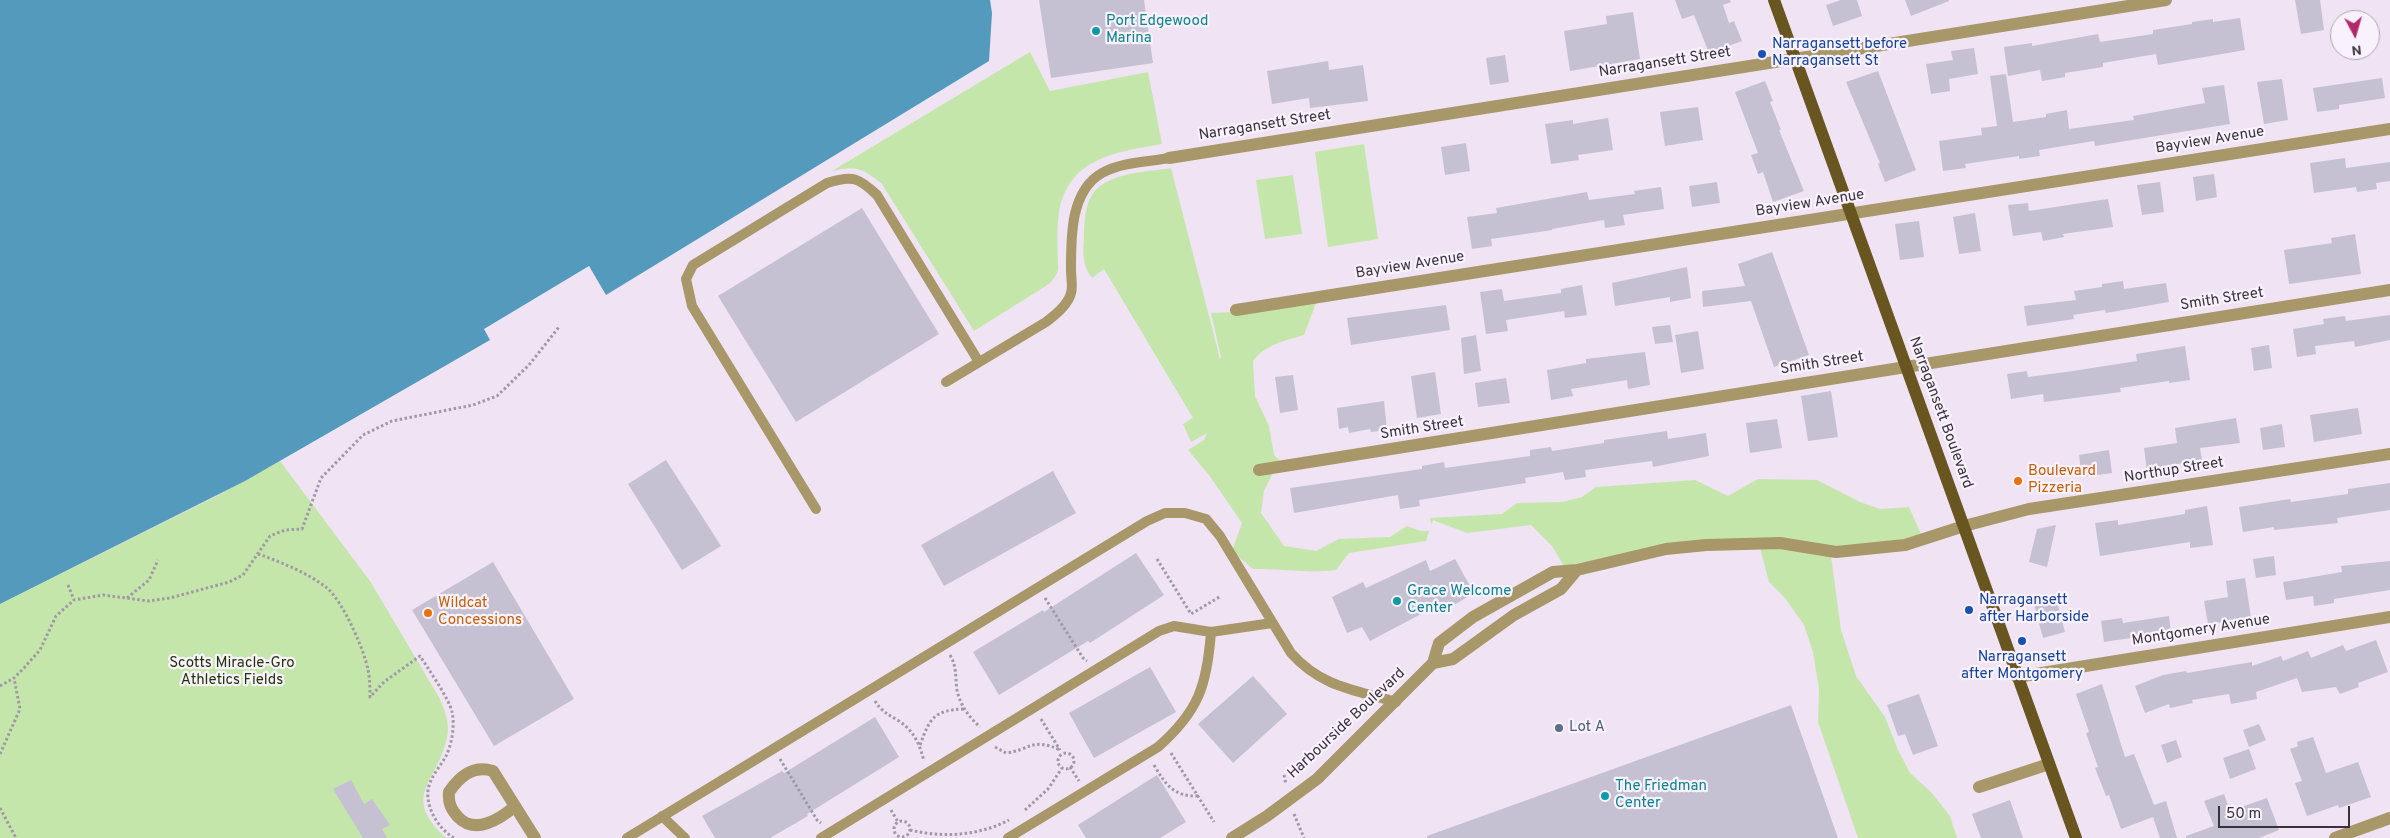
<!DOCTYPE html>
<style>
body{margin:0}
#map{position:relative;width:2390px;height:838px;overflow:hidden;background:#efe3f4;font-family:Overpass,sans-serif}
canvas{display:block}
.north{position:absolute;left:2330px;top:10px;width:50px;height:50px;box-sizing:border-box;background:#f9f2fd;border:1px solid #aca6af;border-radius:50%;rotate:174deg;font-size:14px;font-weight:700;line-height:20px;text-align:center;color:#38333a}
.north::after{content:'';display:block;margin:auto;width:18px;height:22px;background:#b32969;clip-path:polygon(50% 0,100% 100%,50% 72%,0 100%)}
.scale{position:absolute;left:2218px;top:806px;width:132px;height:22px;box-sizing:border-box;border:2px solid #38333a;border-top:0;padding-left:6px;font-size:15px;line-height:18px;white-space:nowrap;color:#38333a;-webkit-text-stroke:4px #f9f2fd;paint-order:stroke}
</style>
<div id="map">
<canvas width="2390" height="838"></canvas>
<div class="north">N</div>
<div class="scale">50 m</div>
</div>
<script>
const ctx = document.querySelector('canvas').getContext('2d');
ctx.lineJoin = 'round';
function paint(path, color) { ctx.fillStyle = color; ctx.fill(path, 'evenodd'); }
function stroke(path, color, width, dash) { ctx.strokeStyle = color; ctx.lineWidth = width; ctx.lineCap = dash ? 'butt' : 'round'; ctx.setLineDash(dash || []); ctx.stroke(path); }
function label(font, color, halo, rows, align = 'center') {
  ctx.font = font + ' Overpass,sans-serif'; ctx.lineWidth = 4.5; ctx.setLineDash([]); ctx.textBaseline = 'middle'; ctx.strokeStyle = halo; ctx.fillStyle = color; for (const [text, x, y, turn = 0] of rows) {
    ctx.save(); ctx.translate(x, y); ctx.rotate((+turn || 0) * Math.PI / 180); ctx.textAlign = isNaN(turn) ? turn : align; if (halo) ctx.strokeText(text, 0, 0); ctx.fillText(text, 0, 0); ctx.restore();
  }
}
paint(new Path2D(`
 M1030,52L1050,91L1148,72L1162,144C1117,152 1069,157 1059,212C1056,230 1058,251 1058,270L1055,277L1049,284L974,331L882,184C863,168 855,165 832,171Z
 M1364,144L1378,239L1328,247L1315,152Z
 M1171,168L1220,359L1221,357L1211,313L1236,312L1318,298L1304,335C1284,341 1266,344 1253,361L1255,396L1269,426L1274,455L1279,460L1264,491L1261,513L1284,546L1316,551L1339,539L1390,537L1407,526L1421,531H1429L1426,541L1349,553L1336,570C1308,574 1281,568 1253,569L1232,551L1242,523L1209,475L1188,450L1204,440L1207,433L1191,442L1183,424L1193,418L1104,269L1092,278C1082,265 1083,253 1084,237C1084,224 1085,203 1094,192C1110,172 1148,172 1171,168Z
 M1293,175L1302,234L1265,239L1256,180Z
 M280,461L370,581L440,699C445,712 450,723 447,737C439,781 399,795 446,838H0V604L215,497Z
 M1758,479L1817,480L1860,502L1880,509L1909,507L1924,541L1831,556L1841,630L1856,676L1885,717L1898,750L1910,773L1931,792L1950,816L1957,838H1858L1818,722L1819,689L1813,652L1804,625L1785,598L1769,582L1760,548L1649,553L1569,575L1552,546L1531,525L1467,533L1433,520L1431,525L1430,518L1502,514L1517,503L1562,502L1582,497L1596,487L1695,480L1728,496Z`), '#c5e6aa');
paint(new Path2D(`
 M0,0H990L992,13L989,61L606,295L589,266L484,329L490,340L245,481L0,604Z`), '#539abd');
paint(new Path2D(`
 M1039,0H1144L1153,63L1051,78Z
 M1675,0H1730L1731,2L1723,5L1729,23L1734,21L1742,41L1709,53L1694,15L1682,19Z
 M1841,0H1857L1862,16L1833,26L1826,5Z
 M1905,0H1949V1L1911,16Z
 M2295,0H2320L2324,30L2301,34Z
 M1633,12L1640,59L1570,71L1564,31L1607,24L1606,16Z
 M2240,18L2245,50L2158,65L2156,54L2103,63V67L2065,73V77L2042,81L2040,70L2008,76L2004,47L2032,43V46L2098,34L2100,42L2153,34V30L2192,24V22L2213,19V22Z
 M1974,48L1978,74L1949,79L1950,91L1931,94L1926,64L1953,60L1951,51Z
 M1505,55L1509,82L1490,85L1486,58Z
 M1328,61L1329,70L1363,65L1368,101L1310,108L1309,98L1272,104L1267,71Z
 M1878,71L1916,170L1885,182L1878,164L1880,163L1846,82Z
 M2006,74L2013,122L2046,117V114L2067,110L2069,129L2134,120L2133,116L2205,103L2202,88L2224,85L2230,124L2095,146L2094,141L2039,150L2040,156L2019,159V156L1965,164L1966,168L1943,171L1939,141L1982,135L1981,128L1997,126L1990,76Z
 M2382,78L2385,98L2339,105V109L2317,112L2313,88Z
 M2282,79L2288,120L2264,124L2257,82Z
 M1765,81L1773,101L1770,102L1781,130H1779L1804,191L1773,202L1763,172L1758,174L1751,155L1758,153L1735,92Z
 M1698,107L1703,140L1665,146L1660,112Z
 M1608,118L1613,150L1578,155L1579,160L1551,164L1545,124L1573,120V124Z
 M1466,143L1470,171L1445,175L1441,147Z
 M2345,158L2346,168L2390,162V181L2376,183L2377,189L2357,192L2356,187L2314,193L2310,163Z
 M2214,174L2217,197L2196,201L2193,177Z
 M1717,182L1720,203L1692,207L1689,186Z
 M2160,182L2164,212L2142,215L2137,185Z
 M1661,187L1664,209L1623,215L1625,225L1605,228L1604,220L1552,229V230L1491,239L1492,246L1472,249L1467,217L1497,213L1496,208L1587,192L1589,200L1635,194L1634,191Z
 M2108,199L2113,227L2063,234L2064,237L2043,241L2041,232L2013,236L2008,205L2028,203L2029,211Z
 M862,208L939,334L796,422L718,296Z
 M1975,213L1981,251L1959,254L1953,217Z
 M1919,221L1924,257L1900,260L1895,224Z
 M2355,234L2361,274L2289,284L2284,250L2332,243L2331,238Z
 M1772,252L1809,355L1774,367L1751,301L1703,307L1702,291L1745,286L1738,264Z
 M1687,267L1691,298L1670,302V297L1615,306L1612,283Z
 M2123,281L2124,289L2166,283L2169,302L2106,313L2105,310L2073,315L2074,319L2027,326L2024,306L2076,300L2074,291L2102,287V284Z
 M1582,285L1587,315L1565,318L1564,311L1506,320L1508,331L1486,334L1480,292L1502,289L1504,301L1561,293V289Z
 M1446,305L1450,330L1351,345L1347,318Z
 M2390,315V340L2355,347L2354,341L2315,346L2316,354L2297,357L2293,329L2324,324L2323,319L2345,316L2346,321Z
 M1670,325L1673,342L1655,344L1652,327Z
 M1698,331L1704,369L1681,373L1675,335Z
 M1476,335L1481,371L1464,374L1461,338Z
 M2269,345L2272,368L2254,371L2251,348Z
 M2185,346L2190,380L2169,383V381L2120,388L2121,392L2044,402L2043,394L2011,399L2007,374L2027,371L2028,377L2066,372L2137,361L2136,354Z
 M1645,352L1650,385L1628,389L1627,380L1571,389L1573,396L1551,400L1547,370L1586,363V359Z
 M1435,372L1441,414L1417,418L1411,376Z
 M1293,375L1298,410L1280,413L1275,377Z
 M1506,378L1510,403L1478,407L1475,383Z
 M1831,391L1838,437L1808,441L1801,396Z
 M1384,401L1387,430L1371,432L1370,429L1349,433L1348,427L1339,429L1337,408Z
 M2358,408L2362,434L2314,442L2310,415Z
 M2236,418L2240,443L2200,448L2202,460L2171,465V468L2147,471L2144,448L2177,443L2175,428Z
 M1777,419L1782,448L1750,453L1746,423Z
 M2282,424L2285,447L2263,450L2260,428Z
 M1667,431L1668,439L1706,433L1709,456L1653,467L1652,461L1585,470L1586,477L1565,480L1563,472L1525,478L1526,483L1419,500L1420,506L1400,509L1398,495L1294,513L1290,488L1422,469V466L1444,462L1445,468L1530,456V450L1551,447L1552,451L1604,443V440Z
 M2109,450L2112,473L2082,477L2079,455Z
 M666,460L721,546L682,570L628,484Z
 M1053,471L1076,513L944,586L921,545Z
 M2390,483V510L2337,518L2338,523L2274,530V527L2243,532L2239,507L2290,499L2291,502L2348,494V489Z
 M2207,506L2213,545L2190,548V542L2100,556L2095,523L2118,520V525L2185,514V510Z
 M2056,525L2047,567L2029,562L2037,529Z
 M1136,553L1164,595L1090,643L1088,641L999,695L973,652L1043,610L1044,612Z
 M2274,556L2276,575L2256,578L2253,559Z
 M1455,559L1474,593L1444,611L1440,604L1370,641L1362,627L1347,633L1332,597L1363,582L1366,588L1426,560L1430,571Z
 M2390,561V590L2334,599V603L2314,606L2313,596L2286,600L2283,582L2342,572L2341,566Z
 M493,562L574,699L494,746L412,610Z
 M2245,578L2251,618L2208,624L2204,601L2228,597L2226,581Z
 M2056,598L2065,632L2043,638L2034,604Z
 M2169,616L2171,632L2104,642L2101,621L2122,618L2123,623Z
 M2376,640L2388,672L2358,683L2359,687L2340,694L2336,687L2302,692L2297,678L2256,692L2257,699L2231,704L2229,694L2192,700L2193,703L2170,708L2169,704L2145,713L2135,686L2163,675L2186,671L2187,673L2252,662V666L2281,656L2283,661L2308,651L2311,658L2343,645L2346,651Z
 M1150,667L1176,712L1094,758L1069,713Z
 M1253,676L1287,714L1233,763L1198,724Z
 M2102,684L2125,757L2134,754L2154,805L2166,801L2177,838H2160L2153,817L2121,829L2109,795L2106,796L2095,768L2098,767L2086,733L2089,732L2076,694Z
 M1919,694L1938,746L1913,755L1905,734L1898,736L1887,705Z
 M1791,705L1838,838H1427V836Z
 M875,717L899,757L807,814L808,816L770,838H715L702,816L782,771L784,773Z
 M2259,724L2266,740L2249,747L2243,730Z
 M2313,737L2326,773L2358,762L2371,797L2339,808L2338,805L2307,816L2295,783L2302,781L2290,749L2298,746L2297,742Z
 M2176,740L2182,757L2167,763L2161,745Z
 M2249,749L2256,769L2230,779L2223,758Z
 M1157,775L1186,822L1160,838H1086L1078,825Z
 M351,780L364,804L372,799L390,825L382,829L387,838H363L333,789Z
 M2224,794L2230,811L2267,798L2279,830L2259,838H2186V836L2214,826L2204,801Z
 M2010,800L2023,838H1981L1972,814Z`), '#c5c1d3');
stroke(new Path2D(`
 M258,554C281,562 308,573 327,588C342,600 365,651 368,670C370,679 370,688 370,697L384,682L420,656C427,667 450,700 452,712C455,725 452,744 446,756C440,767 430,777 428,790C426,809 439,829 454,838
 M1157,559L1191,614L1221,596
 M68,585L74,600
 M127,598L149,580L158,560
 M1045,598L1083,658L1087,661
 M950,655C957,667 955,676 957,690C960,705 969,717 980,727
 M0,686L14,678L24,668L40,650L56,616L74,600L103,595L149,601L170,598L229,582L243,575L270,536L285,530L302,529L321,478L363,435L392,421L473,405L497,396L529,365L559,327
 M875,701C881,711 889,715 899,721C914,731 920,745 924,761
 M1041,719L1060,750
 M920,745C930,718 934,710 964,709
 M995,747L1006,753C1030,750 1032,737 1060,750
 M1058 761a8 8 0 1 1 16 0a8 8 0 1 1-16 0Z
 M1171,753L1214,822
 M0,754L20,709L14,678
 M780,759L817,820L821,823
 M1154,765C1165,784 1174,797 1198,796
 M1070,767L1079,781
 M1284,775L1286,784
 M0,808L16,838
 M891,810L898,822
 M1025,810L1048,789L1062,768
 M1294,814L1304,838
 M894 829a8 8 0 1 1 16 0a8 8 0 1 1-16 0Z
 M910,830C943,838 978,836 1009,820`), '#a198a5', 3, [2.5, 2.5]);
stroke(new Path2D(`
 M946,382L1046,322C1055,315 1068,305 1071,293C1073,287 1071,277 1071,270C1071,238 1070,191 1102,173C1122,162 1147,162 1169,158
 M816,509L692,306L686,279L693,265L827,183C852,175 858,177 877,195L979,362
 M662,816L685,838
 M627,838L1147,521L1165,513H1185L1206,519L1220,536L1291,653C1321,687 1355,690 1396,702
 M821,838L1159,631L1174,626L1211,632
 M1008,838L1158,747C1199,711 1207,685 1211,632L1272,623`), '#a89768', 10);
stroke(new Path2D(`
 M1169,158L2166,0
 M1236,310L2390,129
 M1259,470L2390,290
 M1964,526L2029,509L2390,454
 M2017,677L2390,617
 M1979,787L2049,764
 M514,807C500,819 475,835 458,817C451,809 448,803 449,792C460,776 473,765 493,771L535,838
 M2335,838L2390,818`), '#a89768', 12);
stroke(new Path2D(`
 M1433,663L1453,659L1514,615L1561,589L1577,570
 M1232,838L1267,816L1317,779L1433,663L1439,643L1473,617L1553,572L1577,570L1666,549L1706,545L1780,543L1836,552L1905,545L1964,526`), '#a89768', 12);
stroke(new Path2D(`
 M1774,0L2076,838`), '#68551f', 12);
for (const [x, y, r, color] of [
 [1096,31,5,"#0f9aa8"],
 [1762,54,5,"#1a4fb4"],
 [2018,481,5,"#e8710a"],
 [1397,601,5,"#0f9aa8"],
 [1969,610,5,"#1a4fb4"],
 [428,613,5,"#e8710a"],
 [2022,641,5,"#1a4fb4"],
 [1559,728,5,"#5c6f8a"],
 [1605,796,5,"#0f9aa8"]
]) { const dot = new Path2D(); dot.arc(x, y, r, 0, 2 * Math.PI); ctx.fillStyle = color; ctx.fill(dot); stroke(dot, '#f9f2fd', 2); }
label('15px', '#0d838f', '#f9f2fd', [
 ["Port Edgewood",1106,22],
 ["Marina",1106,39],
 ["Grace Welcome",1407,592],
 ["Center",1407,609],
 ["The Friedman",1615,787],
 ["Center",1615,804]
], 'left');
label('15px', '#164399', '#f9f2fd', [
 ["Narragansett before",1772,45],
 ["Narragansett St",1772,62],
 ["Narragansett",1979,601],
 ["after Harborside",1979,618],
 ["Narragansett",2022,658,"center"],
 ["after Montgomery",2022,675,"center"]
], 'left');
label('15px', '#38333a', '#f9f2fd', [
 ["Narragansett Street",1665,63,-9],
 ["Narragansett Street",1265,126,-9],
 ["Bayview Avenue",2210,141,-9],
 ["Bayview Avenue",1810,204,-9],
 ["Bayview Avenue",1410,266,-9],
 ["Smith Street",2222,300,-9],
 ["Smith Street",1822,364,-9],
 ["Narragansett Boulevard",1940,413,70],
 ["Smith Street",1422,429,-9],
 ["Northup Street",2174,471,-9],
 ["Montgomery Avenue",2201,631,-9],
 ["Harbourside Boulevard",1347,724,-43]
]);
label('15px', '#c56008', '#f9f2fd', [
 ["Boulevard",2028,472],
 ["Pizzeria",2028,489],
 ["Wildcat",438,604],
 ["Concessions",438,621]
], 'left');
label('15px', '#1e3206', '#f9f2fd', [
 ["Scotts Miracle-Gro",232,664],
 ["Athletics Fields",232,681]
]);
label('15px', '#4e5e75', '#f9f2fd', [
 ["Lot A",1569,728]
], 'left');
</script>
